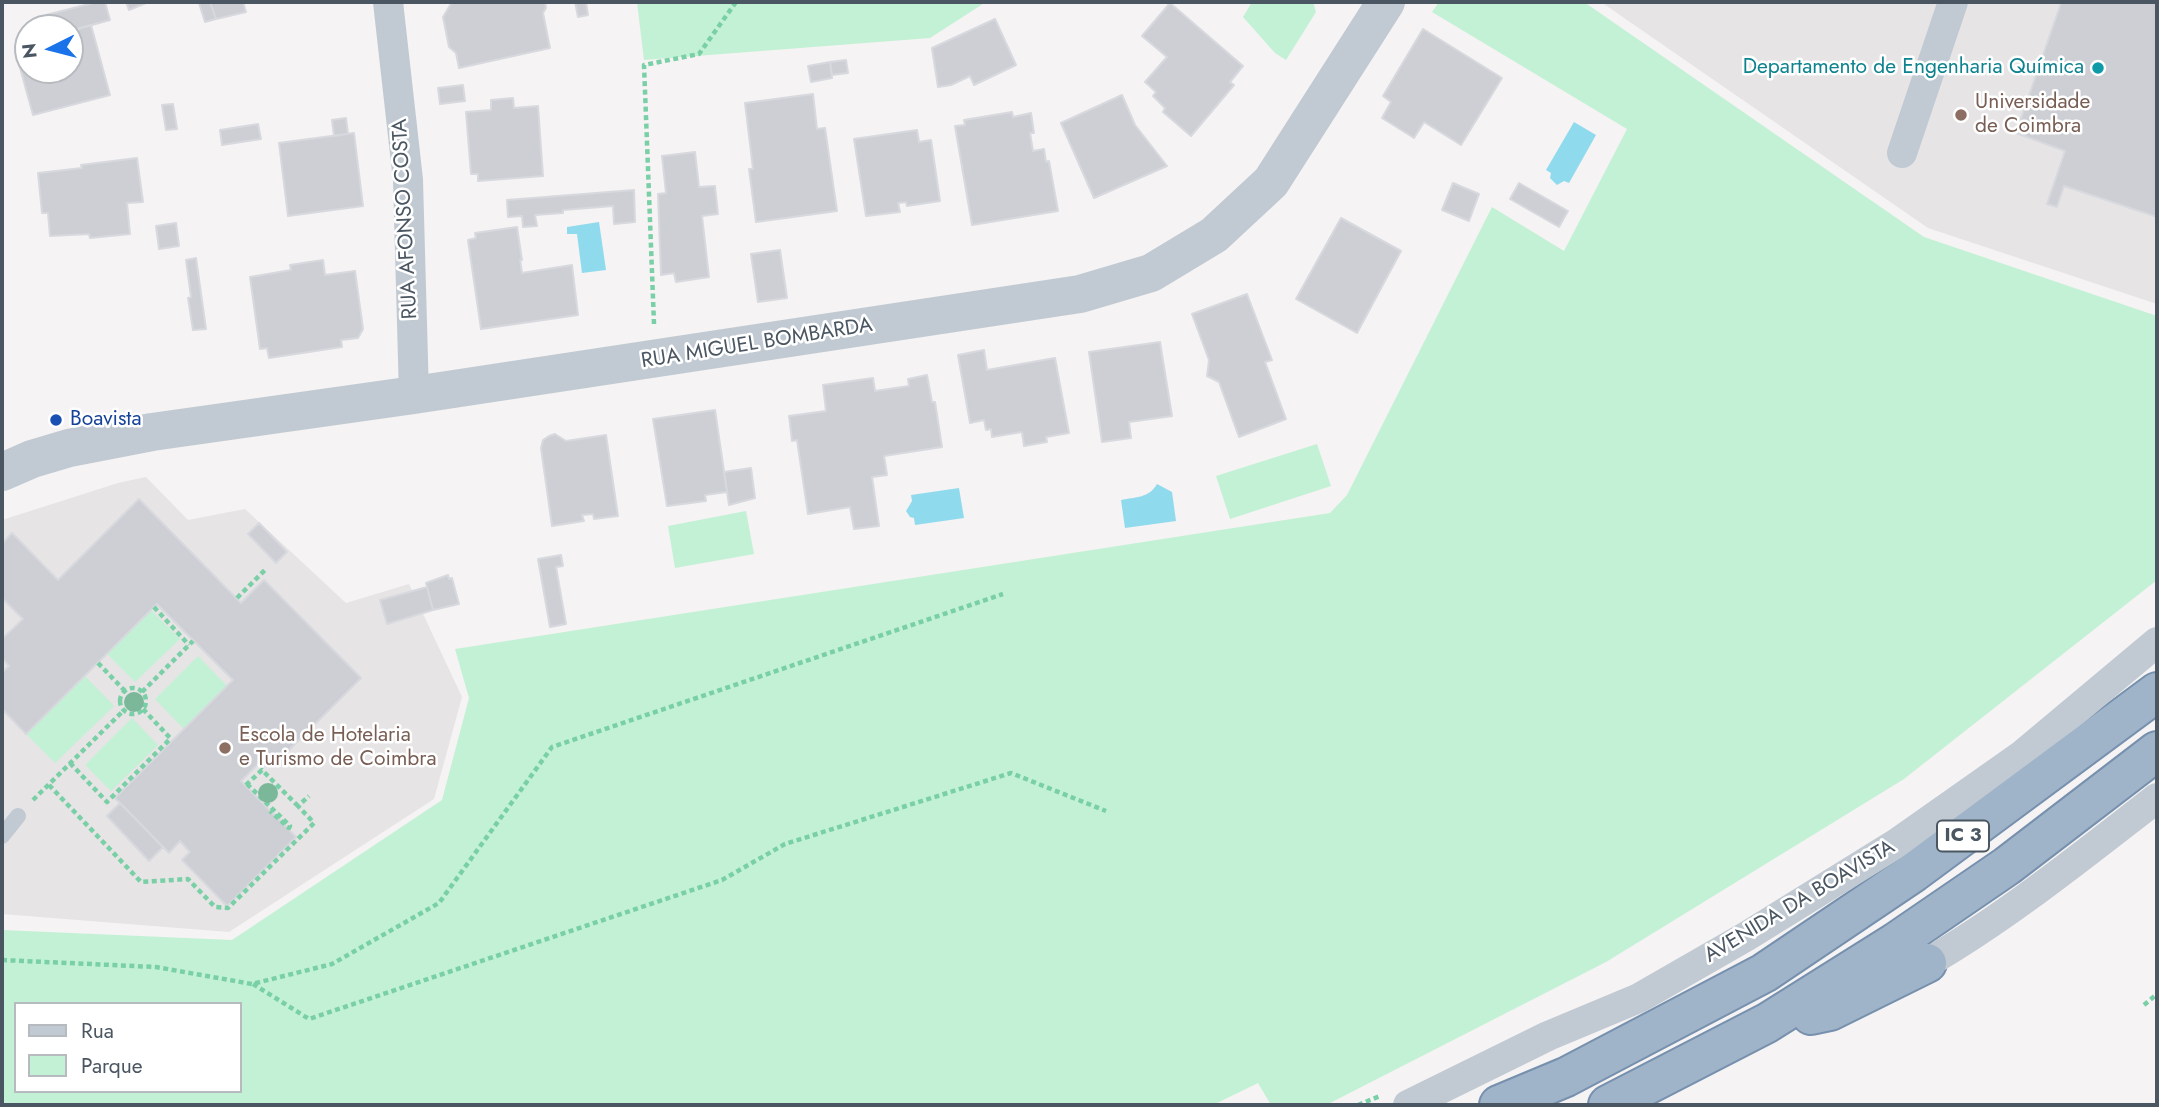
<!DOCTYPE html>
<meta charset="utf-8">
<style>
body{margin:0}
#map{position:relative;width:2159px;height:1107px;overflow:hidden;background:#f5f3f3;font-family:Jost,sans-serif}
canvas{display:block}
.frame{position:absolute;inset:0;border:4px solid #4a5661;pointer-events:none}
.legend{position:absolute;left:14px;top:1002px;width:228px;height:91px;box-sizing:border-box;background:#fff;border:2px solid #b7bbc0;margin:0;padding:9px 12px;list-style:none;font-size:21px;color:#4a5661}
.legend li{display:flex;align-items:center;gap:14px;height:35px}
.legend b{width:35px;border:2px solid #b7bbc0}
.north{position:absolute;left:14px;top:14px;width:70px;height:70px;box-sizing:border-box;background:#fff;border:2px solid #b7bbc0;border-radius:50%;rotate:264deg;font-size:19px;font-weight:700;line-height:28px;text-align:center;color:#4a5661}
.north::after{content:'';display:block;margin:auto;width:24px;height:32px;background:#1a73e8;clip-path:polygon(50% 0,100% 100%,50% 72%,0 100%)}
</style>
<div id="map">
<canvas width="2159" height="1107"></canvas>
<div class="frame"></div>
<ul class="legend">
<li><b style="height:9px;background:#c1cad2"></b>Rua</li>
<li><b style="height:19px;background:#c3f1d5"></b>Parque</li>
</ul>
<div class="north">N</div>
</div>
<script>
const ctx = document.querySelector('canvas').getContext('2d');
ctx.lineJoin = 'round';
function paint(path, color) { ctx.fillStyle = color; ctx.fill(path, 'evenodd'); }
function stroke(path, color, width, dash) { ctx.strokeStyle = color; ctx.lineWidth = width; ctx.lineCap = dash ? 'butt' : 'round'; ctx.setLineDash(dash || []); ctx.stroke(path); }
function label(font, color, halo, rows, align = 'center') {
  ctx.font = font + ' Jost,sans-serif'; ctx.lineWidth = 5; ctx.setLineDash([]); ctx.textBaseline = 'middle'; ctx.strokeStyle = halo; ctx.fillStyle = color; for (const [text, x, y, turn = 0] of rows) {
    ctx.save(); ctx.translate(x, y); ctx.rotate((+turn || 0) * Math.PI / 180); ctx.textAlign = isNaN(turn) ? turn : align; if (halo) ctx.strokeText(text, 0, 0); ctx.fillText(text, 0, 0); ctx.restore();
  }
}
paint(new Path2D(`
 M1601,2H2157V304L1928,228Z
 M146,477L188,520L245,509L346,603L409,584L462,697L434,799L229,932L2,914V520L118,483Z`), '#e6e4e5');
paint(new Path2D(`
 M637,2H986L930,38L644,60Z
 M1252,2H1313L1316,12L1286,60L1275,53L1243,17Z
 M1439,2H1584L1924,237L2157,316V580L1904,779L1606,962L1330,1103L1325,1105H1271L1258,1083L1213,1105H2V930L232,940L442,800L469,698L455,649L1330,513L1347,495L1492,207L1564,251L1627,129L1432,12ZM16,1004H240V1091H16Z
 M1317,444L1331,486L1230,519L1216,476Z
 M746,511L754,554L675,568L668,526Z
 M151,610L180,639L135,682L107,654Z
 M198,656L227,686L184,729L155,699Z
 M85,676L114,706L55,763L26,734Z
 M132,718L158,745L111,791L85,765Z`), '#c3f1d5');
paint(new Path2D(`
 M1574,122L1596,135L1569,183L1564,181L1557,185L1550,178L1551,173L1546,170Z
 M599,222L606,270L582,273L577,234H567V227Z
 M1157,484L1172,492L1176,521L1125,528L1121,500C1136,497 1149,498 1157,484Z
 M959,488L964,518L915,525L914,518L910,517L906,511L912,501L911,495Z`), '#90daee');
const building = new Path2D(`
 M97,2H105L110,20L70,31V28H50L46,15Z
 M126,2H146V3L129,10Z
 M210,2L216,19L205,22L199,3Z
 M210,2H243L246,12L216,19Z
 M452,2H545L546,8L543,13L550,48L459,68L456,53L449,47L443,17Z
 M575,2H586L588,15L578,17Z
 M2059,2H2157V217L2064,186L2057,207L2047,204L2065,151L2016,133L2061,3Z
 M1170,3L1243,66L1230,82L1234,85L1191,136L1163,112L1165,108L1153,96L1156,92L1145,82L1167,57L1142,36Z
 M995,19L1016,65L974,85L970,76L951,85L938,87L932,48Z
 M91,25L110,95L33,115L19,64L25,62L20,44L28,42V70H70V31Z
 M1423,29L1502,78L1461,145L1424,122L1414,138L1382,118L1391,102L1383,96Z
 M846,60L848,73L832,75L830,62Z
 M830,62L832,78L811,82L808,66Z
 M463,85L465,101L440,104L438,88Z
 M813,94L817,129L825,128L837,211L756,222L749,169H753L745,103Z
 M1122,95L1135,125L1167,166L1094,198L1061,123Z
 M513,98L514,108L538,106L543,176L478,181V174H471L466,112L491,110V100Z
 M173,104L177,129L166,130L162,105Z
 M1012,112L1013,117L1031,113L1034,133H1030L1033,151L1044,149L1046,162L1049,161L1058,211L972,225L955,126L965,125L964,120Z
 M346,118L348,134L334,136L332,120Z
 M258,124L261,139L222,145L220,130Z
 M917,130L919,142L931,140L940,201L907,206L906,202L898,203L900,212L866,216L854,139Z
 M354,133L363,206L288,216L279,143Z
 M695,152L699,187L715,186L718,214L702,216L709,277L676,282L674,273L661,275L658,194L666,193L662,156Z
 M137,158L143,202L127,203L130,234L90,238L89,234L50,236L48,213H42L38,173L82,168L81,165Z
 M1453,183L1479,194L1469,221L1442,210Z
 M1519,183L1568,211L1559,227L1510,199Z
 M634,190L635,222L614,224L613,206L563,210V213L535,215L537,226L523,227L522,216L508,217L507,200Z
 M1341,218L1401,251L1357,333L1296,299Z
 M176,223L179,246L159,249L156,226Z
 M517,227L522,260H520L522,273L572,265L578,315L481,329L468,240L476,238L475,233Z
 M780,250L787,298L758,302L751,254Z
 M196,258L206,329L193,330L188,298L191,297L186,260Z
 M323,260L325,275L355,271L363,329L358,338L341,340L342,347L269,358L267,348L260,349L250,277L291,270L290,265Z
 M1247,294L1272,360L1265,362L1286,419L1239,437L1219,382L1207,376L1209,360L1192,314Z
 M1160,342L1172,416L1129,422L1131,438L1102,442L1089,352Z
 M984,350L987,370L1055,358L1069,433L1046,437L1047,442L1024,446L1022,432L992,437L991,429L986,430L984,420L970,423L958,355Z
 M927,375L932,402H935L942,447L884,456L887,475L872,477L879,526L854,529L850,507L808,514L797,440L792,441L789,416L826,411L823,385L873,378L875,391L909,386L908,379Z
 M715,410L727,492L705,495L706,501L667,506L653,419Z
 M555,434L566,441L606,435L618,516L594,519L593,514L582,515L584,521L552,526L541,448L543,440L549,436Z
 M751,468L755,498L729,505L724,472Z
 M139,499L241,603L264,580L361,678L276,763L268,754L241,781L296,837L227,906L182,860L190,852L180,841L169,853L115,798L233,680L157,604L26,734L2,709V673L9,666L2,658V639L23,619L2,598V544L12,533L58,580Z
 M259,523L287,552L276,563L248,534Z
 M561,555L563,566L556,567L566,624L550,627L538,559Z
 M448,575L449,579L452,578L459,604L433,610L426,583Z
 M427,587L433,610L387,624L380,600Z
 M120,803L163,847L149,861L107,816Z`);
paint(building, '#cdcfd5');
stroke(building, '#d7d9de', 2);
const trunk = new Path2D(`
 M1811,1015L1830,1011L1927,963
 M1499,1105L1566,1077L1764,973L1914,872L2157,692
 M1608,1105L1767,1023L1896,942L2007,866L2157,751`);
stroke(trunk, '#7690ad', 42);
stroke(new Path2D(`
 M654,324L644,65L699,54L736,2
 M237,598L266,569
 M154,607L189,645
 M98,663L125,691
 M120 701a13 13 0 1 1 26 0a13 13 0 1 1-26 0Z
 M142,692L193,641
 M143,709L171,739
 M70,763L107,802L171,738
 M247,784L290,826L289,828L270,811
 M49,785L141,882L188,879L215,907L228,908L314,823L298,806L309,796
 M246,785L262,770L298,806
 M33,800L124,710
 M2,960L156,967L252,984L332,964L439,903L552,747L1003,594
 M253,984L309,1019L722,880L785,844L1011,773L1106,811
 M2144,1005L2157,994
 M1358,1105L1380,1096`), '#7ad0a6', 4.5, [5, 3.5]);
stroke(new Path2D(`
 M2,836L18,816`), '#c1cad2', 16);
stroke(new Path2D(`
 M388,2L408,180L414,395
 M1902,153L1953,2
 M1927,963C2008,916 2083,855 2157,798
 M1408,1105L1548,1036L1639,998L1747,936L1897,843L2022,755L2157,642`), '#c1cad2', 30);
stroke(new Path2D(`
 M2,472L32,459L69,448L152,432L414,395L1080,294L1151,273L1214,235L1271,182L1386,2`), '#c1cad2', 38);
stroke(trunk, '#9fb4c9', 38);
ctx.fillStyle = '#7bb799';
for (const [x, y] of [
 [134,702],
 [268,793]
]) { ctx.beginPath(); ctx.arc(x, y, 10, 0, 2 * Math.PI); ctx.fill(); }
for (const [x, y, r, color] of [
 [2098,68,7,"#0f9aa8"],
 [1961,115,7,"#8d6e63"],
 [56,420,7,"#1a4fb4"],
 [225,748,7,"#8d6e63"]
]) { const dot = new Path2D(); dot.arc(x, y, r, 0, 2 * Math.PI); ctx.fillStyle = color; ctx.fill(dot); stroke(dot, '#fff', 2.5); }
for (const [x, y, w] of [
 [1963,836,52]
]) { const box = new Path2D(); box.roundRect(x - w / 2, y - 15.5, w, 31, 5); ctx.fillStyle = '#fff'; ctx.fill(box); stroke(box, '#4a5661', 2); }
label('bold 19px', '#4a5661', null, [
 ["IC 3",1963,836]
]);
label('21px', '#0d838f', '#fff', [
 ["Departamento de Engenharia Química",2084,68]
], 'right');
label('21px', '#785e54', '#fff', [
 ["Universidade",1975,103],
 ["de Coimbra",1975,127],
 ["Escola de Hotelaria",239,736],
 ["e Turismo de Coimbra",239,760]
], 'left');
label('21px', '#4a5661', '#fff', [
 ["RUA AFONSO COSTA",406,219,-93],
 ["RUA MIGUEL BOMBARDA",757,344,-9],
 ["AVENIDA DA BOAVISTA",1800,902,-31]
]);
label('21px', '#164399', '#fff', [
 ["Boavista",70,420]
], 'left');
</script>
